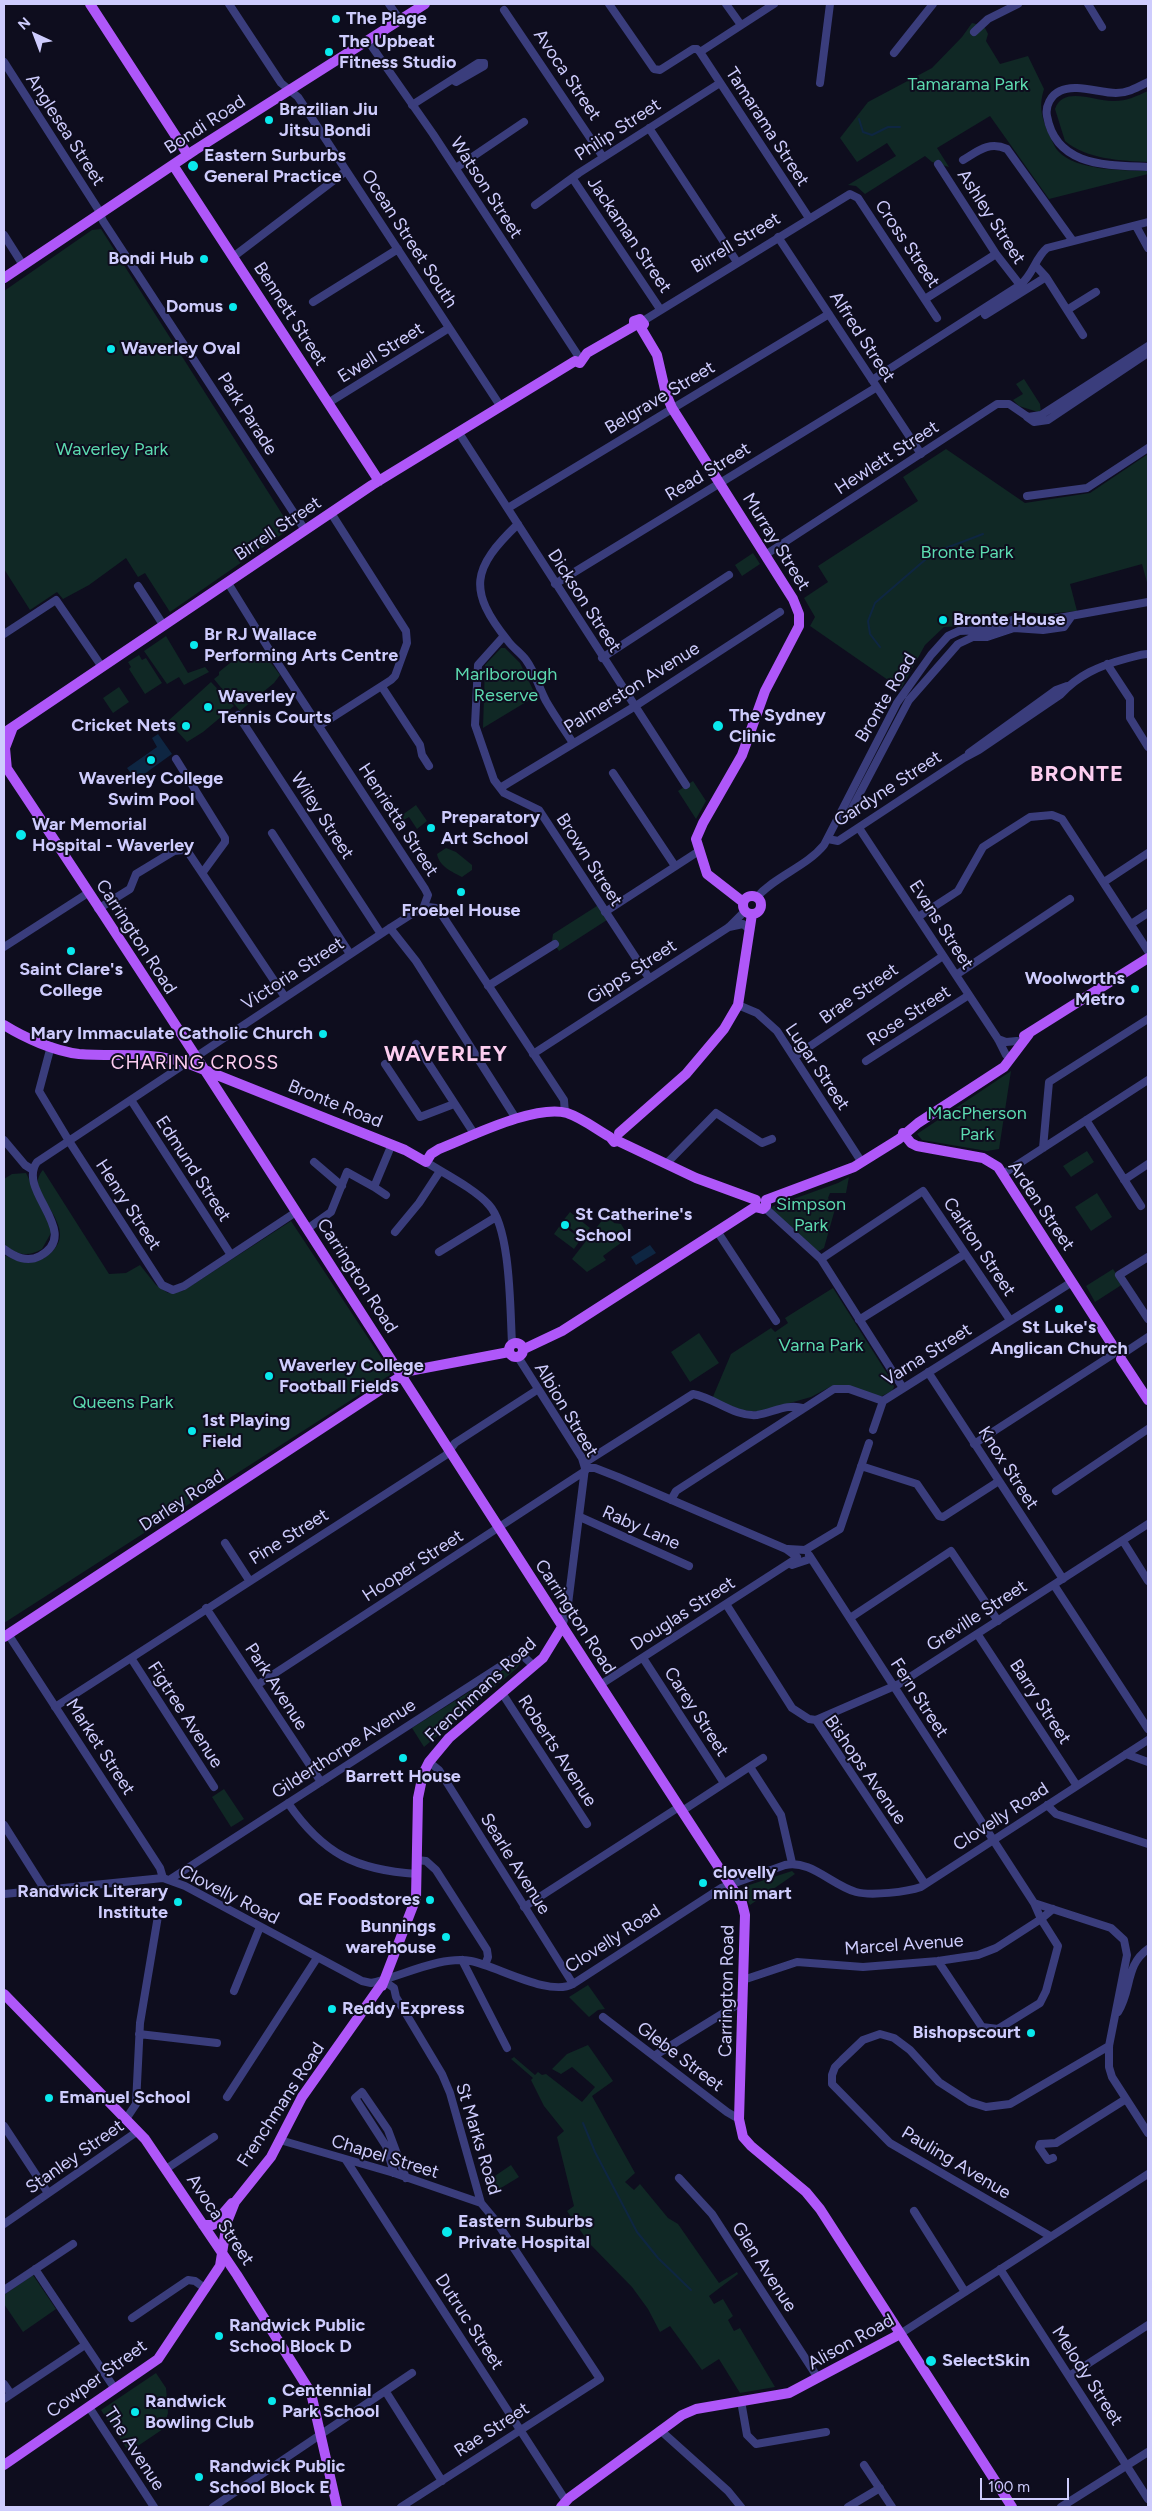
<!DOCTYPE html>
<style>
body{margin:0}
#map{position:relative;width:1152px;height:2511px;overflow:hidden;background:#0e0d1e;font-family:Figtree,sans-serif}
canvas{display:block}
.frame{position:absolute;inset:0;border:5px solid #ceccfd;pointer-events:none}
.north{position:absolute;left:10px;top:10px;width:50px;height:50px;-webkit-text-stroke:4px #0e0d1e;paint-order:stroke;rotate:317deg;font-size:14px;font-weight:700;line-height:20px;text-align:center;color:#ceccfd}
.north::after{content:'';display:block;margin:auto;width:18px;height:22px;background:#ceccfd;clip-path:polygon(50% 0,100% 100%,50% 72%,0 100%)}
.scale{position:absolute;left:980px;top:2478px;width:89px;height:22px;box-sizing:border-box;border:2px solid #ceccfd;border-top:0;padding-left:6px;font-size:15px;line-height:18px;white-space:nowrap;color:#ceccfd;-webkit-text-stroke:4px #0e0d1e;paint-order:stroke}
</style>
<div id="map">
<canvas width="1152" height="2511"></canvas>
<div class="frame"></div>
<div class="north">N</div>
<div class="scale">100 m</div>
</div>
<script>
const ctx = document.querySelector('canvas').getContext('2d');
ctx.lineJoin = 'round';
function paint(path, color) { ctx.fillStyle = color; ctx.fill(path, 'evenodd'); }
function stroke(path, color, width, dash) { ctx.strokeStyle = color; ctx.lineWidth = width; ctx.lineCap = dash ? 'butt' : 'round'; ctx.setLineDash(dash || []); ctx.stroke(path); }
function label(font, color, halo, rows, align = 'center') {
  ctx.font = font + ' Figtree,sans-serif'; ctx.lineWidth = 4; ctx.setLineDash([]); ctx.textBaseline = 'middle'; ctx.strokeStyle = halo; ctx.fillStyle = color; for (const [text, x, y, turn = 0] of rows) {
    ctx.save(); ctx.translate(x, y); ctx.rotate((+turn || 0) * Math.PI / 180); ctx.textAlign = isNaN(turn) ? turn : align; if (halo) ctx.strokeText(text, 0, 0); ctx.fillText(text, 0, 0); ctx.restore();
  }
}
paint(new Path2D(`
 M972,23L984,26L988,34L986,41L1000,64L1028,56L1044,89C1039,105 1041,115 1047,130C1051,137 1053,145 1058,151C1076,171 1123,170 1148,171V174L1049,199L990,116L937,148L949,167L932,162L925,156L865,194L856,186L848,185L896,156L887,143L857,162L840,138L868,102L932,68L962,37Z
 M1148,91V162C1122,161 1086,159 1065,141L1055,109C1063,85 1096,102 1114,101C1127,101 1137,96 1148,91Z
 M101,229L291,528L170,612L145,573L138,577L126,558L89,585L63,599L57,592L30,610L4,569V291L92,230Z
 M1024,379L1040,404L1041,413L1019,406L1013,400L1023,394L1016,384Z
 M946,449L1025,503L1090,493L1148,454V586L1142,564L1070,584L1077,611L1045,614L1014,611L986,625L944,627L925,645L901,689L810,626L815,617L804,598L828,582L818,566L918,501L903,477Z
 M753,553L760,564L742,576L735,565Z
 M166,636L188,673L205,667L209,672L184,685L179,677L167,684L144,651Z
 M501,648H505L520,663L536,696L483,728L485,665Z
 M262,651L280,675L274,683L240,711L214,679L219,675V672L230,663Z
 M139,655L142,660L146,658L162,683L145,694L129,669L131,667L128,662Z
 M211,682L234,706L203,732L187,742L168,721Z
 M119,687L129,702L113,713L103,698Z
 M693,781L706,801L696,819L678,791Z
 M416,805L427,821L417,829L409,817L400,822L398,818Z
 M446,848L456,852L472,865V870L462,877C452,872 439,866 437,854Z
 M600,904L610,918L559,951L552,941L553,934Z
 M1011,1071L999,1149L987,1151L922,1140L917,1134Z
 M1087,1151L1094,1162L1071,1177L1063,1166Z
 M43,1170L109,1274L126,1273L140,1265L156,1285L168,1293L183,1291L291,1221L390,1371V1375L4,1623V1255C20,1262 32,1267 47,1256C79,1233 43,1208 38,1184C37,1179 40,1173 43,1170Z
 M26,1173L47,1215L52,1231L42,1249C27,1258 17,1254 4,1245V1179L12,1174Z
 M849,1177L846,1193H830L828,1198L835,1209L824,1248L819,1251L814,1249L775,1215L771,1207L838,1183Z
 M1097,1193L1112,1217L1091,1231L1075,1207Z
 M570,1212L590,1228L582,1237L562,1222Z
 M607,1214L614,1223L621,1224L629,1237L603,1256L606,1260L587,1272L572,1259Z
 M561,1224L581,1239L574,1249L554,1234Z
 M1113,1269L1123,1284L1095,1302L1086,1286Z
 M833,1288L893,1383L894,1387L892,1391L880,1397L838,1385L830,1387L811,1397L758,1412L742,1410L712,1399L731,1354L771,1328L775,1332L788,1323L785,1318Z
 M699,1333L719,1363L690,1382L671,1352Z
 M518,1661L520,1664L517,1668L424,1747L412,1728Z
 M224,1789L244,1819L231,1827L212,1797Z
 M792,1871L795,1874L750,1905L742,1891L743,1887Z
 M588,1985L605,2009L598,2010L589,2017L569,1997Z
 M588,2045L613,2081L592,2096L635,2173L625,2182L634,2190L640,2184L668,2218L678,2224L719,2283L737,2272L738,2274L709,2296L714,2304L723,2299L733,2316L728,2320L734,2331L740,2328L775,2387L740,2393L719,2359L702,2370L670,2326L660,2332L648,2309L632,2287L589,2243L567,2211L574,2206L557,2137L564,2131L544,2106L531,2080L533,2078L511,2059L514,2057L535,2075L538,2072L542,2075L546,2074L582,2102L595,2087L572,2067L561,2074L552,2069L567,2054Z
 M511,2165L519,2177L496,2191L489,2180Z
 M33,2275L56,2309L23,2332L4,2304V2295Z
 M156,2373L166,2388L168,2413L163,2429L129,2452L101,2410Z`), '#102825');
paint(new Path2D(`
 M158,734L172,754L136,780L127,768L157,747L152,738Z
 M650,1245L656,1253L636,1265L631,1257Z`), '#0e2642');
stroke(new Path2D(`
 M859,119L863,132L872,135L888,127H900
 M880,647L870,634L868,621L875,603L933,553L983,534
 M583,2123L595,2152L637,2232L658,2258L691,2290`), '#0e2642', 2);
stroke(new Path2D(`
 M229,4L281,83L298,97L501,407
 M389,4L400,20
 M609,4L654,69L660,70L693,49H697L700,52
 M726,4L741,25
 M1088,4L1102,27
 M504,10L603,157
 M974,32L988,19L1018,4
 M368,41L433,134L577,354
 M700,52L809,218
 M700,52L774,4
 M894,53L933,4
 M4,62L98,209L103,221L305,530
 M1148,82C1138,87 1128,93 1116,93C1099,93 1075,83 1060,91C1051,95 1045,106 1047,116C1056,167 1107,165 1148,167
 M820,83L830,4
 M412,105L478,63H484V66L456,82L453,80
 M649,128L737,262
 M963,160C978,151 989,141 1007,149L1073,241
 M938,164L996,254L1020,285
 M456,168L524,122
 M573,179L660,309
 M535,205L579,173L720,83
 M1136,226L1148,248
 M4,235L23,265
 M778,237L921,454
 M233,257L346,171
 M1035,265L1046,277L1083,335
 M925,299L996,254
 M313,302L398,249
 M1067,310L1096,292
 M985,315L1046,277
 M643,321L850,194L858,198L937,318
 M872,380L1020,285C1033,275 1035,258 1047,248L1148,222
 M328,403L449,328
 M1027,417L1034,422L1048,420L1148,353
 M459,433L686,785
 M1027,496L1087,488L1148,448
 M508,508L829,314
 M518,524C472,568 467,590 508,641C513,648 521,653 526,660C535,672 539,688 546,701C554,715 564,729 573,743
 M765,555L997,404H1009L1028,417L1041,415L1148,346
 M228,583L275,659L425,889L428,895L423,909
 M555,584L877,387
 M138,586L164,626
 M4,634L56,600L102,667
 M504,636L478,665L475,725L494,780L504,793L539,810L649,978
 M602,658L729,575
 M1107,664L1130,699V718L1148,747
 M382,687L420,745L422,755L429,766
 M238,715L381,934
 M319,726L391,680L395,676L407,643L406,631L331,513
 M969,753L1056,690L1067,686
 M176,759L225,838V842L203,872
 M613,773L675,866
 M500,788L637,705L780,612
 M841,813L850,812L909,700L958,644L973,637H987L1014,628L1043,630L1064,627L1071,617
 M859,828L998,1039L1006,1055
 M272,833L350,954
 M828,839L838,841L964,758L979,750L1060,695C1078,675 1099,666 1125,659C1133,657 1141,654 1148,654
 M1104,882L1148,853
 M756,898C775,876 806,867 824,845L897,703L931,655L948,636L959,631L984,630L1015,619L1048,620L1148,602
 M98,909L130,889L136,874L174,851L183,850L188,852L285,997
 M605,912L699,851
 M918,917L958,891L983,847L1030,817L1052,815L1062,819L1148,951
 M1131,924L1148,913
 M729,927L743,924L750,930
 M390,928L416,961L515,1117
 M4,947L88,893
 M956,975L1070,899
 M488,986L555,944
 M738,1005L757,1013L777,1031L859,1158
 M998,1039L1006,1042L1017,1041
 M416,1044L475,1135
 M51,1046L39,1091L69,1141L162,1285L173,1290L184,1286L296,1212
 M533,1054L729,927L745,911
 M794,1057L943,956
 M866,1061L969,995
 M385,1064L420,1117L454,1104
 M131,1100L231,1255
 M1086,1120L1141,1206
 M4,1140L25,1165L33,1170
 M1043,1148L1049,1082L1148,1019
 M314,1162L342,1186
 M426,1162C445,1174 475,1189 489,1205C511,1229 510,1311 512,1343
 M666,1164L716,1113L762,1143L772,1139
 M1003,1174L1148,1080
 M1124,1180L1148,1164
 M374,1187L386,1195
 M765,1208L821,1259L903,1388
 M307,1229L331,1212L347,1172L374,1187L392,1144
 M717,1231L776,1321
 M395,1232L419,1203L440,1171
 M4,1249C15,1257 27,1263 40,1256C83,1232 16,1191 37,1162L390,928L415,912L428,907L436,908L442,915L564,1100L565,1113
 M439,1252L496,1217
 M1148,1257L1119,1275L1148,1319
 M821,1259L923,1191L1010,1320
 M859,1320L965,1254
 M1124,1353L1148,1337
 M518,1357L582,1458L585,1468L568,1604L562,1627
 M928,1372L1063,1579
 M883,1401L1072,1282
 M873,1430L883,1401
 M974,1444L1112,1355
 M584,1463L693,1394C715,1398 734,1417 757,1415C772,1413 787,1403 803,1408
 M861,1466L917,1484L939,1516L943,1517L999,1481
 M585,1468H595L618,1477L786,1549L797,1557
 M1056,1491L1148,1429
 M671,1500L676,1491L834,1389H849L883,1401
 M580,1517L689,1566
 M1123,1541L1148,1581
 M225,1543L249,1580
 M788,1549L805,1550L840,1529L869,1443
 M809,1555L1034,1903L1111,1928L1124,1940L1127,1955L1109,2046V2067L1112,2077L1148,2133
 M792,1565L807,1560
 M1054,1585L1148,1729
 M726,1604L792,1708L809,1719L816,1720L899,1684L1148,1524
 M206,1608L321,1782
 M850,1618L951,1551L998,1621
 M8,1634L160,1868L163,1878
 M978,1635L1077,1786
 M131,1658L214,1787
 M643,1658L724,1783
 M257,1685L585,1471
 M600,1685L797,1558
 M502,1693L587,1824
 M55,1707L446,1455L455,1443L537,1390
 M816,1720L925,1884
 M1126,1754L1148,1762
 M429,1762L439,1770L573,1984
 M750,1767L781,1815L792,1863
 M288,1803C323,1854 356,1870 417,1874
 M1047,1805L1056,1814L1148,1844
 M682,1811L763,1758
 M4,1825L45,1890
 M417,1860L426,1861L436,1870L487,1950L488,1957L485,1965
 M169,1880L513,1658L522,1655L534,1666
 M4,1894L163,1878L185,1886L362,1981L371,1983C400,1977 441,1955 471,1961C497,1966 549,1997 573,1984L721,1888L785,1865C810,1859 833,1886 856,1892C871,1896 907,1892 921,1887L1148,1740
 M524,1907L679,1807
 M462,1960L507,2048
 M938,1961L982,2027L998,2029L1040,2003L1046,1991L1058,1946L1041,1919L1053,1909
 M743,1980L797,1962L863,1967L938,1961L978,1955L996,1948L1041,1919L1034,1903
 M384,1981L394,1988L396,1997L442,2074L450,2093L481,2203L496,2221L600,2379L401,2507
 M234,1991L260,1927
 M1118,2012C1132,1990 1125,1965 1148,1949
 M603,2017L727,2112L739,2119
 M139,2034L217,2043
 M654,2056L743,2001
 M227,2097L317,1958
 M126,2119L136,2104L140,2023L158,1916
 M4,2126L48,2193
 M280,2140L394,2173L481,2203
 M1053,2158L1048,2160L1039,2147L1040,2144L1056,2143L1126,2099
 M346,2160L566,2501
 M166,2169L214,2137
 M394,2173L386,2146L355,2098L362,2092L388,2130L406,2178
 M679,2178L712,2214L818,2378
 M914,2211L965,2292
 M4,2224L138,2131
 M1050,2236L890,2143L832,2084V2075L835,2067L842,2060L863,2040L880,2034L894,2038L910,2050L939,2082L970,2102L986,2107L1010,2104L1109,2046
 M35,2269L115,2389
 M1000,2269L1148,2499
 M4,2290L73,2244
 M132,2318L188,2280L195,2281L206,2289
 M900,2334L1148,2174
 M1069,2376L1148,2325
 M4,2384L11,2394
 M386,2392L442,2481
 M4,2399L85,2345
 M741,2401L747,2435L756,2444L826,2432
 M89,2407L154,2507
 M660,2430L728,2491L741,2507
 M864,2465L892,2507
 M213,2507L412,2373
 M848,2507L880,2488
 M1061,2507L1148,2452`), '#3a3d7c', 8);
stroke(new Path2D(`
 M90,4L188,155
 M173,165L379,481
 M4,278L195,150L425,4
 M634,326V321L640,319L644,324L641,328
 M641,328L657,355L666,394L672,408L793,599L799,614V626L765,691L742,755L703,823L696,839L707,874L743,902
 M575,361L580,363L587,353L634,326
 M4,733L372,485L575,361
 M4,764C255,1141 494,1525 742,1903L745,1915L739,2119L743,2137L751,2146L806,2192L820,2209L1012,2507
 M7,770L5,748L13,727
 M743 905a9 9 0 1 1 18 0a9 9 0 1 1-18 0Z
 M4,1025C25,1038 54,1051 79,1054C117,1057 148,1051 187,1063L405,1150L426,1162L431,1154L439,1149C470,1137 535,1104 567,1113C582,1118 596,1129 610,1137L614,1142L618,1141L696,1178L756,1200
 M1024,1036L1148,958
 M619,1133L686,1074L724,1029L738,1005L752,914
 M903,1133L911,1143L917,1146L983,1158L998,1167L1115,1349
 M766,1200L854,1167L899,1139L918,1123L1004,1067L1029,1034
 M755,1207L763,1209L766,1206V1200
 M509 1350a7 7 0 1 1 14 0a7 7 0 1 1-14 0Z
 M524,1349L562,1331L755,1207
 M1121,1359L1148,1400
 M4,1637L409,1371L509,1352
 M382,1986L416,1898L418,1798L423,1774L429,1762L449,1738L543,1658L562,1627
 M4,1994L145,2139L237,2275L311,2393L337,2507
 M203,2225H213L232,2203
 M4,2465L158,2359L220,2266L227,2222L235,2202L271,2157L302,2097L384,1981
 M561,2507L569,2498L682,2415L696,2409L789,2393L900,2334`), '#af57f9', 10);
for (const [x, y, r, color] of [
 [336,19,5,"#09e9ed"],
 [329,52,5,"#09e9ed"],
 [269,120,5,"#09e9ed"],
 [193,166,6,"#09e9ed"],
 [204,259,5,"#09e9ed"],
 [233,307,5,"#09e9ed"],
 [111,349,5,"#09e9ed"],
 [943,620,5,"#09e9ed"],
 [194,645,5,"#09e9ed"],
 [208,707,5,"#09e9ed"],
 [186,726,5,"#09e9ed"],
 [718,726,6,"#09e9ed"],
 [151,760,5,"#09e9ed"],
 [431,828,5,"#09e9ed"],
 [21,835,6,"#09e9ed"],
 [461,892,5,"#09e9ed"],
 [71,951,5,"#09e9ed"],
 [1135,989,5,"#09e9ed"],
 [323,1034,5,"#09e9ed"],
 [565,1225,5,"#09e9ed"],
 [1059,1309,5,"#09e9ed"],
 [269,1376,5,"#09e9ed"],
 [192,1431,5,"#09e9ed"],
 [403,1758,5,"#09e9ed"],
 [703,1883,5,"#09e9ed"],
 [430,1900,5,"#09e9ed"],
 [178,1902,5,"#09e9ed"],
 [446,1937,5,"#09e9ed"],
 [332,2009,5,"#09e9ed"],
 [1031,2033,5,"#09e9ed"],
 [49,2098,5,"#09e9ed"],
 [447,2232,6,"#09e9ed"],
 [219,2336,5,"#09e9ed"],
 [931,2361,6,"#09e9ed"],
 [272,2401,5,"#09e9ed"],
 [135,2412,5,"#09e9ed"],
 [199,2477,5,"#09e9ed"]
]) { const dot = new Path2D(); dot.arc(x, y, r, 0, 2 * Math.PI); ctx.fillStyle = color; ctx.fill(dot); stroke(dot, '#0e0d1e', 2); }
label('bold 18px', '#ceccfd', '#0e0d1e', [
 ["The Plage",346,19],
 ["The Upbeat",339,42],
 ["Fitness Studio",339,63],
 ["Brazilian Jiu",279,110],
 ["Jitsu Bondi",279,131],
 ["Eastern Surburbs",204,156],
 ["General Practice",204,177],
 ["Bondi Hub",194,259,"right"],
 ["Domus",223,307,"right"],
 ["Waverley Oval",121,349],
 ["Bronte House",953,620],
 ["Br RJ Wallace",204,635],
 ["Performing Arts Centre",204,656],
 ["Waverley",218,697],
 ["Tennis Courts",218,718],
 ["The Sydney",729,716],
 ["Clinic",729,737],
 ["Cricket Nets",176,726,"right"],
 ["Waverley College",151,779,"center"],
 ["Swim Pool",151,800,"center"],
 ["Preparatory",441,818],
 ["Art School",441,839],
 ["War Memorial",32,825],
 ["Hospital - Waverley",32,846],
 ["Froebel House",461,911,"center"],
 ["Saint Clare's",71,970,"center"],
 ["College",71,991,"center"],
 ["Woolworths",1125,979,"right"],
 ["Metro",1125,1000,"right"],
 ["Mary Immaculate Catholic Church",313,1034,"right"],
 ["St Catherine's",575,1215],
 ["School",575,1236],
 ["St Luke's",1059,1328,"center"],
 ["Anglican Church",1059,1349,"center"],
 ["Waverley College",279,1366],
 ["Football Fields",279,1387],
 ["1st Playing",202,1421],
 ["Field",202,1442],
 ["Barrett House",403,1777,"center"],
 ["clovelly",713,1873],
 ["mini mart",713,1894],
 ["Randwick Literary",168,1892,"right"],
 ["Institute",168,1913,"right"],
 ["QE Foodstores",420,1900,"right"],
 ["Bunnings",436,1927,"right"],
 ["warehouse",436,1948,"right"],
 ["Reddy Express",342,2009],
 ["Bishopscourt",1021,2033,"right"],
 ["Emanuel School",59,2098],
 ["Eastern Suburbs",458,2222],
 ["Private Hospital",458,2243],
 ["Randwick Public",229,2326],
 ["School Block D",229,2347],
 ["SelectSkin",942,2361],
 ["Centennial",282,2391],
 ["Park School",282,2412],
 ["Randwick",145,2402],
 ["Bowling Club",145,2423],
 ["Randwick Public",209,2467],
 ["School Block E",209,2488]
], 'left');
label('18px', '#ceccfd', '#0e0d1e', [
 ["Avoca Street",567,75,56],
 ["Bondi Road",205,125,-33],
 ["Tamarama Street",767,127,57],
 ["Anglesea Street",65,130,57],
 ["Philip Street",618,130,-33],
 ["Watson Street",486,188,57],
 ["Ashley Street",991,217,57],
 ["Jackaman Street",629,235,56],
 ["Ocean Street South",409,239,57],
 ["Birrell Street",736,243,-31],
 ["Cross Street",907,244,56],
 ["Bennett Street",290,314,57],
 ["Alfred Street",862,337,57],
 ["Ewell Street",381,353,-32],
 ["Belgrave Street",660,398,-31],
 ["Park Parade",247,414,57],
 ["Hewlett Street",887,458,-33],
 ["Read Street",708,472,-31],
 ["Birrell Street",278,529,-34],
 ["Murray Street",776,542,58],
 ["Dickson Street",584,601,57],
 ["Palmerston Avenue",632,688,-32],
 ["Bronte Road",886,698,-59],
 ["Gardyne Street",888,789,-33],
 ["Wiley Street",322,816,57],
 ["Henrietta Street",398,820,57],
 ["Brown Street",589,860,57],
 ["Evans Street",941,925,57],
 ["Carrington Road",136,937,57],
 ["Gipps Street",632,972,-33],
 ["Victoria Street",293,974,-33],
 ["Brae Street",859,994,-35],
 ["Rose Street",909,1016,-33],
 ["Lugar Street",817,1067,56],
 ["Bronte Road",335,1104,22],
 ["Edmund Street",193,1169,57],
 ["Henry Street",128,1205,57],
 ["Arden Street",1041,1206,56],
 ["Carlton Street",979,1247,56],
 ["Carrington Road",357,1276,57],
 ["Varna Street",927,1355,-32],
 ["Albion Street",566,1410,59],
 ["Knox Street",1008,1468,57],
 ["Darley Road",182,1501,-33],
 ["Raby Lane",641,1528,24],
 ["Pine Street",289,1537,-32],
 ["Hooper Street",413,1566,-33],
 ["Douglas Street",683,1614,-33],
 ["Greville Street",977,1616,-33],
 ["Carrington Road",575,1617,57],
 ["Park Avenue",276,1687,57],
 ["Frenchmans Road",481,1690,-43],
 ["Fern Street",919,1698,57],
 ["Barry Street",1040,1702,57],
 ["Carey Street",696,1712,57],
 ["Figtree Avenue",185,1715,57],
 ["Market Street",100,1747,57],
 ["Gilderthorpe Avenue",344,1749,-33],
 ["Roberts Avenue",557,1751,57],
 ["Bishops Avenue",865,1770,55],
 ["Clovelly Road",1001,1817,-33],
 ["Searle Avenue",515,1864,58],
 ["Clovelly Road",229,1895,27],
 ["Clovelly Road",613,1939,-33],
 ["Marcel Avenue",904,1945,-4],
 ["Carrington Road",727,1991,-89],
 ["Glebe Street",680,2057,37],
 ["Frenchmans Road",281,2105,-57],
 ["St Marks Road",478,2139,73],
 ["Stanley Street",75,2157,-35],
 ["Chapel Street",385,2157,17],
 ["Pauling Avenue",956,2163,31],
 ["Avoca Street",220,2220,56],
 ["Glen Avenue",764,2267,57],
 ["Dutruc Street",469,2322,57],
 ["Alison Road",851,2342,-29],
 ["Melody Street",1087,2376,57],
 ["Cowper Street",97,2379,-36],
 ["Rae Street",492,2430,-33],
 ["The Avenue",134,2449,57]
]);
label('18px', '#5cdab0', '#0e0d1e', [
 ["Tamarama Park",968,85],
 ["Waverley Park",112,450],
 ["Bronte Park",967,553],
 ["Marlborough",506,675],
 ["Reserve",506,696],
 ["MacPherson",977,1114],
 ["Park",977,1135],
 ["Simpson",811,1205],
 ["Park",811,1226],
 ["Varna Park",821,1346],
 ["Queens Park",123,1403]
]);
ctx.letterSpacing = '1px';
label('19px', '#fdcef0', '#0e0d1e', [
 ["CHARING CROSS",195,1063]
]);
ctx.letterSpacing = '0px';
ctx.letterSpacing = '1px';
label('bold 22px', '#fdcef0', '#0e0d1e', [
 ["BRONTE",1077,775],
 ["WAVERLEY",446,1055]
]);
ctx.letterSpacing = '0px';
</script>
